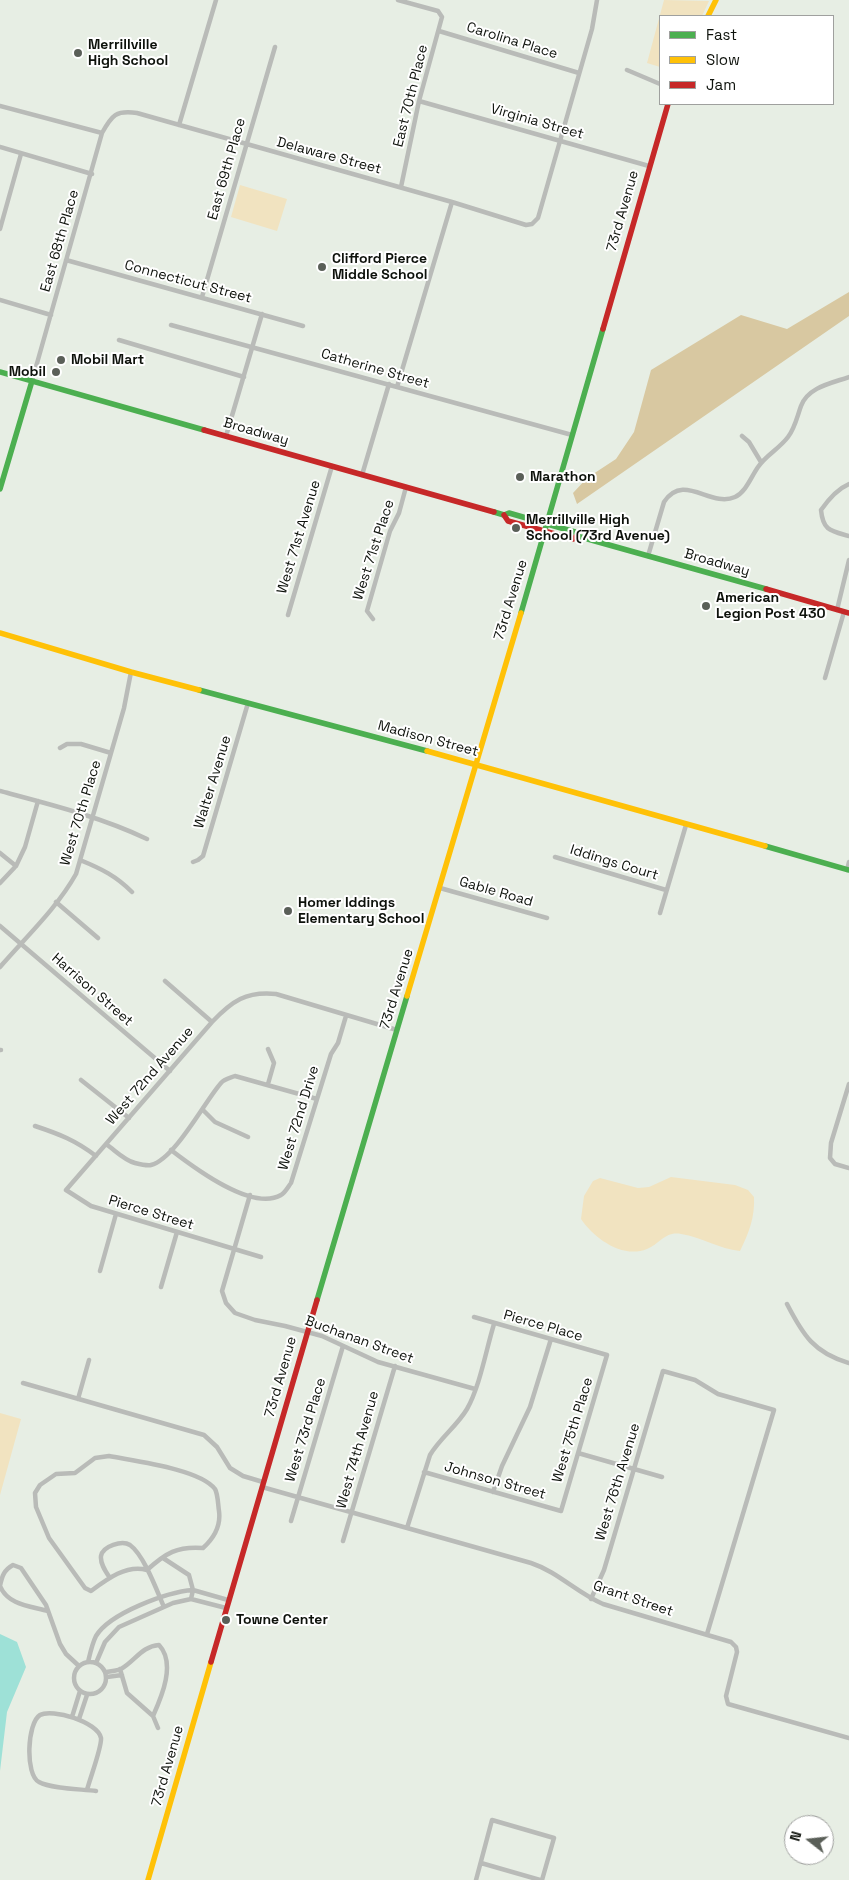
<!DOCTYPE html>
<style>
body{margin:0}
#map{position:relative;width:849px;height:1880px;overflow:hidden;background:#e7eee4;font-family:"Space Grotesk",sans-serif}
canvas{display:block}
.legend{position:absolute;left:659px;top:15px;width:175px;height:90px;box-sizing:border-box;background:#fff;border:1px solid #9fa09e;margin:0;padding:6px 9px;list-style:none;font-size:15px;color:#0e120c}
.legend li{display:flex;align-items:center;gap:10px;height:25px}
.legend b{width:25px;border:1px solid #9fa09e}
.north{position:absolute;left:784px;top:1815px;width:50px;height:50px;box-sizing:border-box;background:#fff;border:1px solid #9fa09e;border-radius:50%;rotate:286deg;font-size:14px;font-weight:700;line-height:20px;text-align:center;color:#0e120c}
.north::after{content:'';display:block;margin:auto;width:18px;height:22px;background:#5a5f58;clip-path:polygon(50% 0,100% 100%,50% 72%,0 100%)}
</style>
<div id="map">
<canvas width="849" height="1880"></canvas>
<ul class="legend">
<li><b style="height:6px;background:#4caf50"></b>Fast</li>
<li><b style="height:6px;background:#ffc107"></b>Slow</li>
<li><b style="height:6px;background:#c62828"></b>Jam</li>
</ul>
<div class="north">N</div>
</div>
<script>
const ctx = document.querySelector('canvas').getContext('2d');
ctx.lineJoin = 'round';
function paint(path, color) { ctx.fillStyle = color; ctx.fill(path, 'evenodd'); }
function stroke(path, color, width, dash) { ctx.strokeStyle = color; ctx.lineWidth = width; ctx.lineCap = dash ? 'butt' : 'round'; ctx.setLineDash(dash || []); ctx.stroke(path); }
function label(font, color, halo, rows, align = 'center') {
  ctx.font = font + ' "Space Grotesk",sans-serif'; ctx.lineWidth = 4; ctx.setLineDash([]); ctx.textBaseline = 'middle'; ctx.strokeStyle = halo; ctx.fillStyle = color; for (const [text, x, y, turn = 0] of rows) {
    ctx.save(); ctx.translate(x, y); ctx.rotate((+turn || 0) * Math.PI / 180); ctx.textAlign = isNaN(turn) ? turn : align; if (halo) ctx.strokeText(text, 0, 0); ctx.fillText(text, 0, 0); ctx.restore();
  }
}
paint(new Path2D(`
 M664,0L709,1L702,16H660V67L647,63Z
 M240,185L287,199L277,231L231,217Z
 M671,1177L735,1185L748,1190L754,1197C755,1217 749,1233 740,1251C719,1249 702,1237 681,1234C665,1231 660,1244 647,1249C622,1259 594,1238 581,1219L584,1196L593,1181L600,1178L638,1188L649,1187Z
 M0,1413L21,1419L0,1495Z`), '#f1e3c0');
paint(new Path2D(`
 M849,292V316L577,504L573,493L587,478L616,459L634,432L651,370L741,315L787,329Z`), '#d8c8a1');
paint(new Path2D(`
 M0,1634L17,1642L26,1667L7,1712L0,1771Z`), '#9ee1d7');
stroke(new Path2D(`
 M398,0L438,11L442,17L419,101L401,187
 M439,31L579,73
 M627,70L660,84
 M419,101L649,166
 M0,106L102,133
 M179,125L216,0
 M0,147L92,174
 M0,229L21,154
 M66,260L303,326
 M202,297L275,47
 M0,300L51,315
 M171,325L572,435
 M119,340L244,377
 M32,381L102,133C112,115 116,110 137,113L452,202L526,225L532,224L538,218L592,29L597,0
 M397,387L452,202
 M226,436L262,314
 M742,436L749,442L761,462
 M362,475L389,384
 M849,484C837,489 828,500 821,510C823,531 831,531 849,536
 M648,556L664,502C684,472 710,508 735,497C746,492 751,477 758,467C766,455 779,449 788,437C795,428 797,417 801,406C808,387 832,383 849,377
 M837,610L849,560
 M288,615L332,466
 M373,619L367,611L390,531L399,513L406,487
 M825,678L844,612
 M60,748L67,744H81L111,753
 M0,791C49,804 101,817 147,839
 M0,853L16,866
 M555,857L666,890
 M80,860C102,869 116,876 132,892
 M193,862L198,860L203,856L248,703
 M847,870L849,862
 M0,883L16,866L25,847L38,801
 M440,888L547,918
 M56,902L98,938
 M660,913L686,825
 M0,926L170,1071
 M0,967C26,937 57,908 76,874L124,708L131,672
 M165,981L212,1022
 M268,1049L274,1063L268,1084
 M0,1050H1
 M81,1080L129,1118
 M849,1084L831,1143L830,1158L835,1164L849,1168
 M203,1110L215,1122L248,1137
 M35,1126C59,1134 75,1140 96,1156
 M106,1144C116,1151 124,1160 135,1163C139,1164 147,1166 151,1165C175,1159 205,1101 221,1083C224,1079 230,1078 235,1076L317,1099
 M171,1150C193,1167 252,1212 281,1195C285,1193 288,1187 291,1183L331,1054L338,1043L346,1016
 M250,1195L222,1291L226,1303L235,1313L255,1320L285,1326L322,1336L378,1362L475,1389
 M261,1257L91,1206L66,1190L212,1022C232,1001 246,991 276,994L397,1030
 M100,1271L116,1214
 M161,1287L177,1232
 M787,1304C803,1335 814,1353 849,1363
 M23,1383L204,1435L217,1447L230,1468L243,1476L263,1482
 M78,1399L89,1360
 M578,1453L662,1477
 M109,1456C134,1461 200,1469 215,1489C218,1494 218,1505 219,1511C221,1526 213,1539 203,1548C177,1546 166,1553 147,1570C127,1564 107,1579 91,1591L85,1588L49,1538L36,1507L35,1493L40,1485L56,1474L75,1473L95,1458Z
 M424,1472L561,1511L607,1355L474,1317
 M262,1487L531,1563C558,1572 577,1593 603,1604L731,1642L736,1647L737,1652L726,1696L728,1704L849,1738
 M493,1492L502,1466L530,1407L551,1339
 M291,1521L343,1346
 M407,1528L430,1455C440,1438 457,1426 467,1409C480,1386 486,1350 494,1324
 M343,1541L395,1366
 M163,1558L189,1575L193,1590L191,1599
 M110,1578C106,1572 100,1564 101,1556C103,1546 122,1540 130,1545C144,1555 157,1591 164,1607
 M0,1586C2,1576 4,1570 13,1565L21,1568L46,1605L60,1644L66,1654L79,1666
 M0,1586C8,1605 30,1606 48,1611
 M591,1599L604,1570L663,1371L695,1380L718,1394L774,1410L707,1634
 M74 1678a16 16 0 1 1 32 0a16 16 0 1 1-32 0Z
 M88,1662C90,1654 92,1644 96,1636C110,1613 167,1592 193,1590L228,1600
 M96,1663L105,1642L119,1627L173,1603L191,1599L226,1608
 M120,1669L127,1693L153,1716L158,1728
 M106,1672C111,1671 117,1671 121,1669C135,1661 142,1646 159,1645C176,1663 162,1696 153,1716
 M107,1677L122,1675
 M72,1717L80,1691
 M79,1719L87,1695
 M87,1790C90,1778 102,1747 101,1738C98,1722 52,1708 40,1715C27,1723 25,1775 39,1782C52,1789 81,1789 96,1791
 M481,1863L540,1880
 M476,1880L492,1820L554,1838L542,1880`), '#b9bbb8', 4.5);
stroke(new Path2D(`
 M0,372L204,430
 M0,489L32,381
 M494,512L504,515L509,513L575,532L577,536L766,589
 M521,613L603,329
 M199,690L427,751
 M765,846L849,870
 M317,1300L407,996`), '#4caf50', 5.5);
stroke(new Path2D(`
 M708,16L716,0
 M0,633L131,672L199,690
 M427,751L765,846
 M407,996L521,613
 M148,1880L211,1662`), '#ffc107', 5.5);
stroke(new Path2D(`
 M603,329L668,104
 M204,430L494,512
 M504,515L508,521L573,539L577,536
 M766,589L849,613
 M211,1662L317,1300`), '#c62828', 5.5);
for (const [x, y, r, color] of [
 [78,53,5,"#5a5f58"],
 [322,267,5,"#5a5f58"],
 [61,360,5,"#5a5f58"],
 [56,372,5,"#5a5f58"],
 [520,477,5,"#5a5f58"],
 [516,528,5,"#5a5f58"],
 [706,606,5,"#5a5f58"],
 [288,911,5,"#5a5f58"],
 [226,1620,5,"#5a5f58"]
]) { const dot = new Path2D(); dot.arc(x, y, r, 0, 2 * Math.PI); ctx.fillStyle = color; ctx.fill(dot); stroke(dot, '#fff', 2); }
label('14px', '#0e120c', '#fff', [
 ["Carolina Place",512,41,17],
 ["East 70th Place",411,96,-76],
 ["Virginia Street",537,122,16],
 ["Delaware Street",329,156,15],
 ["East 69th Place",227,169,-74],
 ["73rd Avenue",623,211,-74],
 ["East 68th Place",60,241,-74],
 ["Connecticut Street",188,282,15],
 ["Catherine Street",375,369,16],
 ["Broadway",256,432,16],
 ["West 71st Avenue",299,537,-73],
 ["West 71st Place",374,550,-72],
 ["Broadway",717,563,16],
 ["73rd Avenue",511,600,-73],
 ["Madison Street",428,739,15],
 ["Walter Avenue",213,782,-73],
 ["West 70th Place",81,813,-73],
 ["Iddings Court",614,863,17],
 ["Gable Road",496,892,16],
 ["73rd Avenue",397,989,-73],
 ["Harrison Street",92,990,41],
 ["West 72nd Avenue",150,1076,-49],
 ["West 72nd Drive",299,1118,-73],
 ["Pierce Street",151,1213,17],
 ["Pierce Place",543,1326,16],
 ["Buchanan Street",359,1340,20],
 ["73rd Avenue",281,1377,-74],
 ["West 73rd Place",306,1430,-73],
 ["West 75th Place",573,1430,-73],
 ["West 74th Avenue",358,1450,-74],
 ["Johnson Street",495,1481,16],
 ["West 76th Avenue",618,1482,-73],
 ["Grant Street",633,1599,19],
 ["73rd Avenue",168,1766,-74]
]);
label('bold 14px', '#0e120c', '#fff', [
 ["Merrillville",88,45],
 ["High School",88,61],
 ["Clifford Pierce",332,259],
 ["Middle School",332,275],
 ["Mobil Mart",71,360],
 ["Mobil",46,372,"right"],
 ["Marathon",530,477],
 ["Merrillville High",526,520],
 ["School (73rd Avenue)",526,536],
 ["American",716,598],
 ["Legion Post 430",716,614],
 ["Homer Iddings",298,903],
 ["Elementary School",298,919],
 ["Towne Center",236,1620]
], 'left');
</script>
